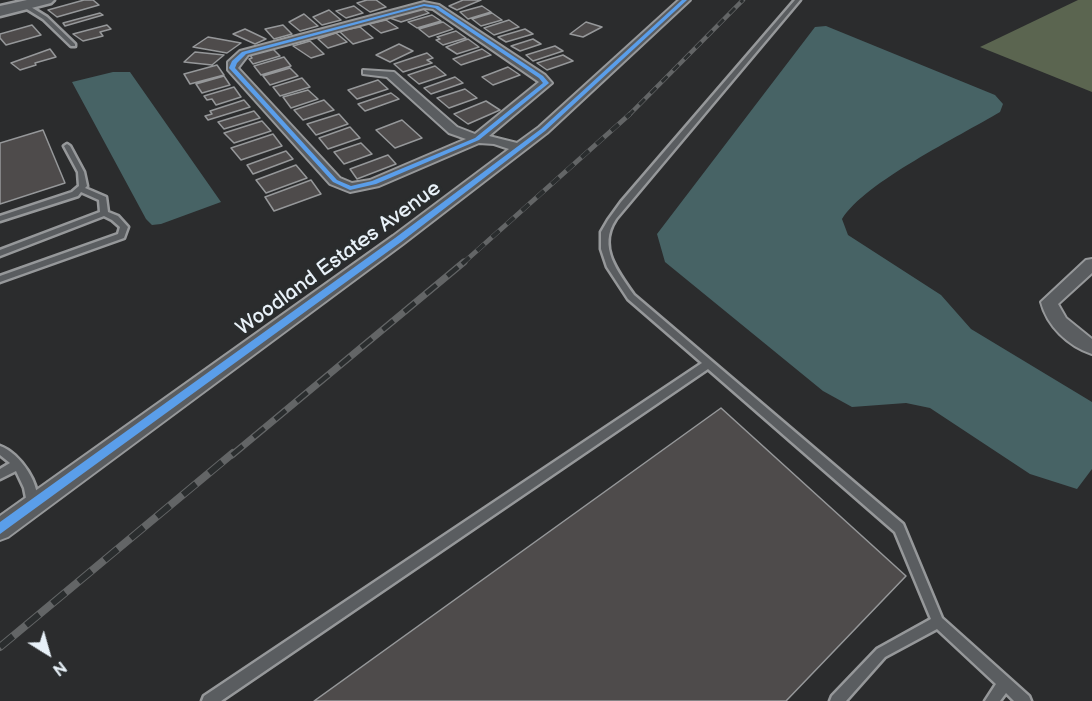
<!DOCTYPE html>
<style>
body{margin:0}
#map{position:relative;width:1092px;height:701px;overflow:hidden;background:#2b2c2d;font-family:"Balsamiq Sans",sans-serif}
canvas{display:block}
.north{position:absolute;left:18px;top:623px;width:60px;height:60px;-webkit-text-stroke:4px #2a2d2e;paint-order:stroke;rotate:143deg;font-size:16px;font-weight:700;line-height:24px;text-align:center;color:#e8f1f8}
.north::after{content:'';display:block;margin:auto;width:21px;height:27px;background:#e8f1f8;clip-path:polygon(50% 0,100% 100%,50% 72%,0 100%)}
</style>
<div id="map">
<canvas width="1092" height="701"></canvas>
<div class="north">N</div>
</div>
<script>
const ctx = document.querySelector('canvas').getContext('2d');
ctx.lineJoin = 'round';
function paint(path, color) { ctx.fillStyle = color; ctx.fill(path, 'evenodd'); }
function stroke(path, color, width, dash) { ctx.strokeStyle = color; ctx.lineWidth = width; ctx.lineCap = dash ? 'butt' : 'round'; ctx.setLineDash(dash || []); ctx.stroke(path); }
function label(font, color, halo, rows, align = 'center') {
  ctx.font = font + ' "Balsamiq Sans",sans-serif'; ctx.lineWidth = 6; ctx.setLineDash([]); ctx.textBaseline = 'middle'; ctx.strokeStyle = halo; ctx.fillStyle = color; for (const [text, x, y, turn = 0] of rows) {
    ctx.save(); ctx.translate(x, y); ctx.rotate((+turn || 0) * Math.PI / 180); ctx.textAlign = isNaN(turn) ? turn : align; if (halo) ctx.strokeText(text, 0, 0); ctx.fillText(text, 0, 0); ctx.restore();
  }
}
paint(new Path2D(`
 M1078,0H1092V92L980,47Z`), '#5b6550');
paint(new Path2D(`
 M826,26L995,95L1003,104L1000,112C960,136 865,182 842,219L848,235L941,295L971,329L1092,402V469L1077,489L1030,474L930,408L906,403L852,407L823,391L665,262L657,234L815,27Z
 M113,72H130L221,202L161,224L152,225L146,219L72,82Z`), '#476365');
const building = new Path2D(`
 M84,0H93L99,5L57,17L48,10Z
 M367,0H376L386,7L370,12L357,3Z
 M463,0H481L457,10L449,6Z
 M354,6L363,13L346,18L336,11Z
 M482,6L491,12L468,19L460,12Z
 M420,7L429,13L401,22L387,17Z
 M329,10L341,20L322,25L313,17Z
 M100,13L103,15L65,26L63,23Z
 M492,13L502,20L481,26L472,19Z
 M304,14L318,26L300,31L289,22Z
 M432,15L441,21L417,28L408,22Z
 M386,20L398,28L381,33L369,24Z
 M509,20L519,27L494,35L484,28Z
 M443,22L453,29L429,37L419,29Z
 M586,22L602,27L583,37L570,34Z
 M32,25L41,35L6,45L0,38V34Z
 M107,25L111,29L100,32L103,36L83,41L73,34Z
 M283,25L292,34L274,39L265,29Z
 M360,27L373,38L353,44L339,31Z
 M245,29L266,39L255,44L233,34Z
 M525,29L533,34L506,42L498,37Z
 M456,31L466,38L443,45L436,40L440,39L437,37Z
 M336,33L347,42L328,48L318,39Z
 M208,37L241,43L227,53L193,47Z
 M468,39L479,47L457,54L446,47Z
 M533,39L541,44L520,51L511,46Z
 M310,41L324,54L311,58L293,46Z
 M399,44L413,51L390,62L376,55Z
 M555,46L563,51L533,61L526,55Z
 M50,49L56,57L35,63L36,65L20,70L11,63Z
 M273,49L280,56L253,64L249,59L252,58L250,55Z
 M482,49L491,55L461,65L453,59Z
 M195,52L224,55L212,65L184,62Z
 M427,53L433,58L427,60L432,63L403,72L394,64Z
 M563,55L573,61L547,70L537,63Z
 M284,57L291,66L261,75L254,66Z
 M217,65L224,75L190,84L184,74Z
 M435,66L446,75L419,84L408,75Z
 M508,67L520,75L493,85L482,77Z
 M290,68L298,76L270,85L263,76Z
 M224,76L230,85L202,93L196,84Z
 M455,77L463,83L431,94L424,88Z
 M302,78L310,87L280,96L273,87Z
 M378,80L388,89L357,99L348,90Z
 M234,87L241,97L216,105L212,99L207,100L204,96Z
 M465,89L477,98L449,108L437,98Z
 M308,90L318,99L291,108L283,97Z
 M391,93L399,99L365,111L358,104Z
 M244,100L250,107L208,120L205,116L212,114L210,111Z
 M324,100L334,110L303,120L294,110Z
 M486,101L500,110L468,124L454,114Z
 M254,111L260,118L224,129L218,122Z
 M339,114L348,124L316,135L307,124Z
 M402,120L422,138L395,148L376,130Z
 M262,121L271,131L234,143L224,133Z
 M350,127L360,138L328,149L319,138Z
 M43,130L65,183L0,204V143Z
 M273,134L282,146L241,160L231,148Z
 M361,143L372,154L344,164L334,152Z
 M286,151L293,159L253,174L247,165Z
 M388,155L396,164L357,179L350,169Z
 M296,165L307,178L266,193L256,180Z
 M311,180L321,194L274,211L265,197Z
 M721,408L906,576L786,701H314Z`);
paint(building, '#4e4b4b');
stroke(building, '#96989a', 1.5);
const service = new Path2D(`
 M795,0H800L616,219C597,247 618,272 634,295L903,524L942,618L1029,696L1031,701H1014L1006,693L1000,701H985L996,684L937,629L885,657L846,701H830L832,696L877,649L931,619L895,532L708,369L221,701H202L204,696L702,363L628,299L607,267L601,249V232L608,220L621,202Z
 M22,4H26L47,17L75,44V46H71L43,19L22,6Z
 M67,144L70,146L84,172L87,186L85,188L106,197L108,212L118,216L128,227L124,238L0,282V276L118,234L120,227L112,220L104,216L0,256V250L100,212L99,200L81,192L78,196L0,221V216L72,192L79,186L78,172L64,146Z
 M0,446C20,453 43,486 36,508L32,509L28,508L24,488L16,471L0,479V469L10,463L0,455Z`);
const minor = new Path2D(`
 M679,0H690L547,133L403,244L8,537L0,540V516L393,236L509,149L494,144L479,143L379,186L350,192L330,184L228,70V62L240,51L424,2L439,5L545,75L552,83L489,136L517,143L539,127ZM424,8L433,9L539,82L475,134L457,127L394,72L363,70V74L387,77L449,133L466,139L370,180L352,183L340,178L238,68L248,55Z
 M1092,259V273L1058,304L1066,318L1092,339V354C1068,346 1047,326 1041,302L1086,260Z`);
const primary = new Path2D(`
 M27,0H54L51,3L0,16V6Z`);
stroke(service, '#96989a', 5);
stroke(minor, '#96989a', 4);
stroke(primary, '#96989a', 5);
paint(service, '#5a5d60');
paint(minor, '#5a5d60');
paint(primary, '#5a5d60');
const railFar3 = new Path2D(`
 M628,116L743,0`);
const railFar2 = new Path2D(`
 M462,264L630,114`);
const railFar1 = new Path2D(`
 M232,455L464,262`);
const rail = new Path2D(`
 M0,647L233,453`);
stroke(railFar3, '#636566', 4.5);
stroke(railFar2, '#636566', 5);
stroke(railFar1, '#636566', 7);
stroke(rail, '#636566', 8);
stroke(railFar3, '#2a2d2e', 3, [8]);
stroke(railFar2, '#2a2d2e', 4, [10]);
stroke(railFar1, '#2a2d2e', 4.5, [14]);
stroke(rail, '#2a2d2e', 6, [17]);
paint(new Path2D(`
 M682,0H687L545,131L401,242L0,534V522L395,238L541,129Z
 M424,4L438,6L543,76L549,83L479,140L376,184L350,190L333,182L229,68L232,61L242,52ZM424,6L435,8L539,78L543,83L475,138L372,181L351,186L337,180L235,68L237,63L246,54Z`), '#5a9eea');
label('21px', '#e8f1f8', '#2a2d2e', [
 ["Woodland Estates Avenue",339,259,-36]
]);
</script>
